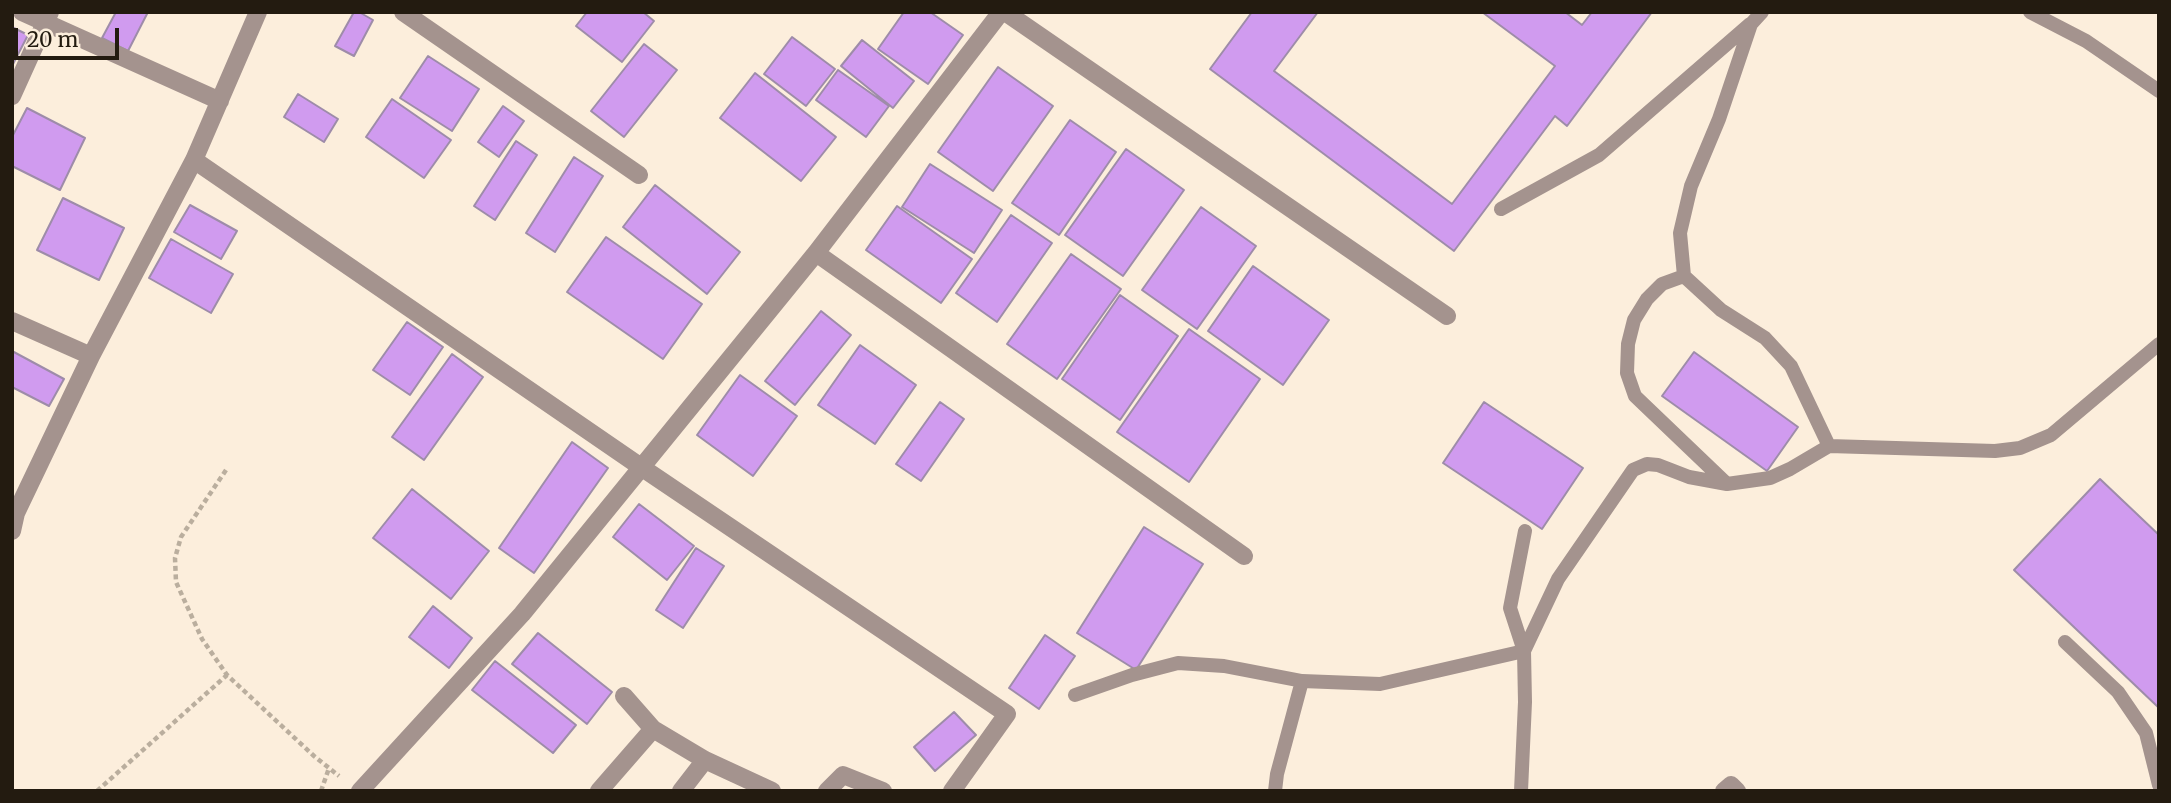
<!DOCTYPE html>
<style>
body{margin:0}
#map{position:relative;width:2171px;height:803px;overflow:hidden;background:#fceedc;font-family:Merriweather,serif}
canvas{display:block}
.frame{position:absolute;inset:0;border:14px solid #231b10;pointer-events:none}
.scale{position:absolute;left:14px;top:28px;width:105px;height:32px;box-sizing:border-box;border:4px solid #231b10;border-top:0;padding-left:9px;font-size:21px;line-height:24px;white-space:nowrap;color:#231b10;-webkit-text-stroke:5px #fceedc;paint-order:stroke}
</style>
<div id="map">
<canvas width="2171" height="803"></canvas>
<div class="frame"></div>
<div class="scale">20 m</div>
</div>
<script>
const ctx = document.querySelector('canvas').getContext('2d');
ctx.lineJoin = 'round';
function paint(path, color) { ctx.fillStyle = color; ctx.fill(path, 'evenodd'); }
function stroke(path, color, width, dash) { ctx.strokeStyle = color; ctx.lineWidth = width; ctx.lineCap = dash ? 'butt' : 'round'; ctx.setLineDash(dash || []); ctx.stroke(path); }
const building = new Path2D(`
 M116,12H148L128,51L102,38Z
 M354,12H359L373,20L354,56L335,46Z
 M587,12H643L654,21L622,62L576,26Z
 M904,12H930L963,35L928,84L878,49Z
 M1252,12H1318L1274,71L1452,204L1555,66L1482,12H1565L1582,25L1592,12H1652L1567,126L1555,116L1454,251L1210,69Z
 M12,27L28,35L12,66Z
 M792,37L835,69L806,106L764,74Z
 M862,40L914,81L893,108L841,66Z
 M644,44L677,70L624,137L591,111Z
 M428,56L479,89L452,131L400,98Z
 M998,67L1053,106L993,191L938,152Z
 M838,70L889,106L866,137L816,100Z
 M755,73L836,137L801,181L720,118Z
 M298,94L338,119L324,142L284,117Z
 M392,99L451,140L424,178L366,137Z
 M503,106L524,121L499,157L478,142Z
 M27,108L85,138L60,190L12,166V137Z
 M1070,120L1116,152L1059,235L1012,203Z
 M516,141L537,155L495,220L474,206Z
 M1126,149L1184,190L1123,276L1065,235Z
 M574,157L603,176L555,252L526,233Z
 M930,164L1002,210L974,253L902,207Z
 M655,185L740,252L707,294L623,227Z
 M63,198L124,228L99,280L37,250Z
 M190,205L237,231L221,259L174,232Z
 M897,206L972,259L941,303L866,250Z
 M1201,207L1256,246L1197,329L1142,290Z
 M1011,215L1052,243L997,322L956,293Z
 M606,237L702,304L663,359L567,292Z
 M171,239L233,274L211,313L149,278Z
 M1071,254L1121,289L1057,379L1007,344Z
 M1253,266L1329,320L1283,385L1208,331Z
 M1120,295L1178,336L1120,420L1062,379Z
 M821,311L851,335L795,405L765,381Z
 M407,322L443,347L410,395L373,370Z
 M1189,329L1260,379L1189,482L1117,432Z
 M860,345L916,385L875,444L818,405Z
 M12,351L64,379L49,406L12,387Z
 M1694,352L1798,427L1767,471L1662,396Z
 M452,354L483,377L424,460L392,437Z
 M740,375L797,416L753,476L697,435Z
 M940,402L964,419L921,481L896,464Z
 M1484,402L1583,468L1542,529L1443,463Z
 M572,442L608,468L534,573L499,548Z
 M2100,479L2159,535V708L2014,570Z
 M412,489L489,551L451,599L373,538Z
 M639,504L694,546L667,580L613,537Z
 M1144,527L1203,564L1136,670L1077,633Z
 M696,548L724,566L683,628L656,610Z
 M433,606L472,638L449,668L409,637Z
 M538,633L612,692L587,724L512,664Z
 M1045,635L1075,656L1039,709L1009,688Z
 M495,661L576,725L553,753L472,690Z
 M954,712L976,735L935,771L914,747Z`);
paint(building, '#d09bef');
stroke(building, '#9e8ca9', 2);
stroke(new Path2D(`
 M226,470L181,537L175,558L176,582L202,639L227,675L314,756L339,776
 M97,791L227,675
 M321,791L329,768`), '#baae9e', 4.5, [5, 3.5]);
stroke(new Path2D(`
 M1762,12L1751,24L1719,119L1691,186L1680,233L1684,276L1721,310L1765,338L1791,366L1829,446
 M2030,12L2086,41L2159,91
 M1501,209L1599,155L1750,24
 M1684,276L1662,284L1647,299L1634,320L1628,344L1627,373L1635,396L1726,483
 M2065,642L2118,692L2146,733L2159,785
 M1075,695L1132,675L1178,663L1224,666L1302,681L1380,684L1524,651L1558,579L1633,470L1647,464L1658,465L1689,477L1727,484L1770,478L1790,469L1829,446L1995,451L2020,448L2051,435L2159,344
 M1275,791L1277,774L1302,681
 M1521,791L1525,702L1524,651L1510,608L1525,531`), '#a4938e', 14);
stroke(new Path2D(`
 M22,12L220,101
 M403,12L639,175
 M1005,12L1447,316
 M12,96L50,12
 M194,160L641,467L1007,714L952,791
 M816,253L1244,556
 M12,321L91,356
 M12,531L16,513L91,356L194,160L258,12
 M624,696L653,729L705,760L772,791
 M360,791L522,614L816,253L1001,12
 M599,791L653,729
 M681,791L705,760
 M827,791L843,775L883,791
 M1724,791L1731,785L1737,791`), '#a4938e', 18);
</script>
